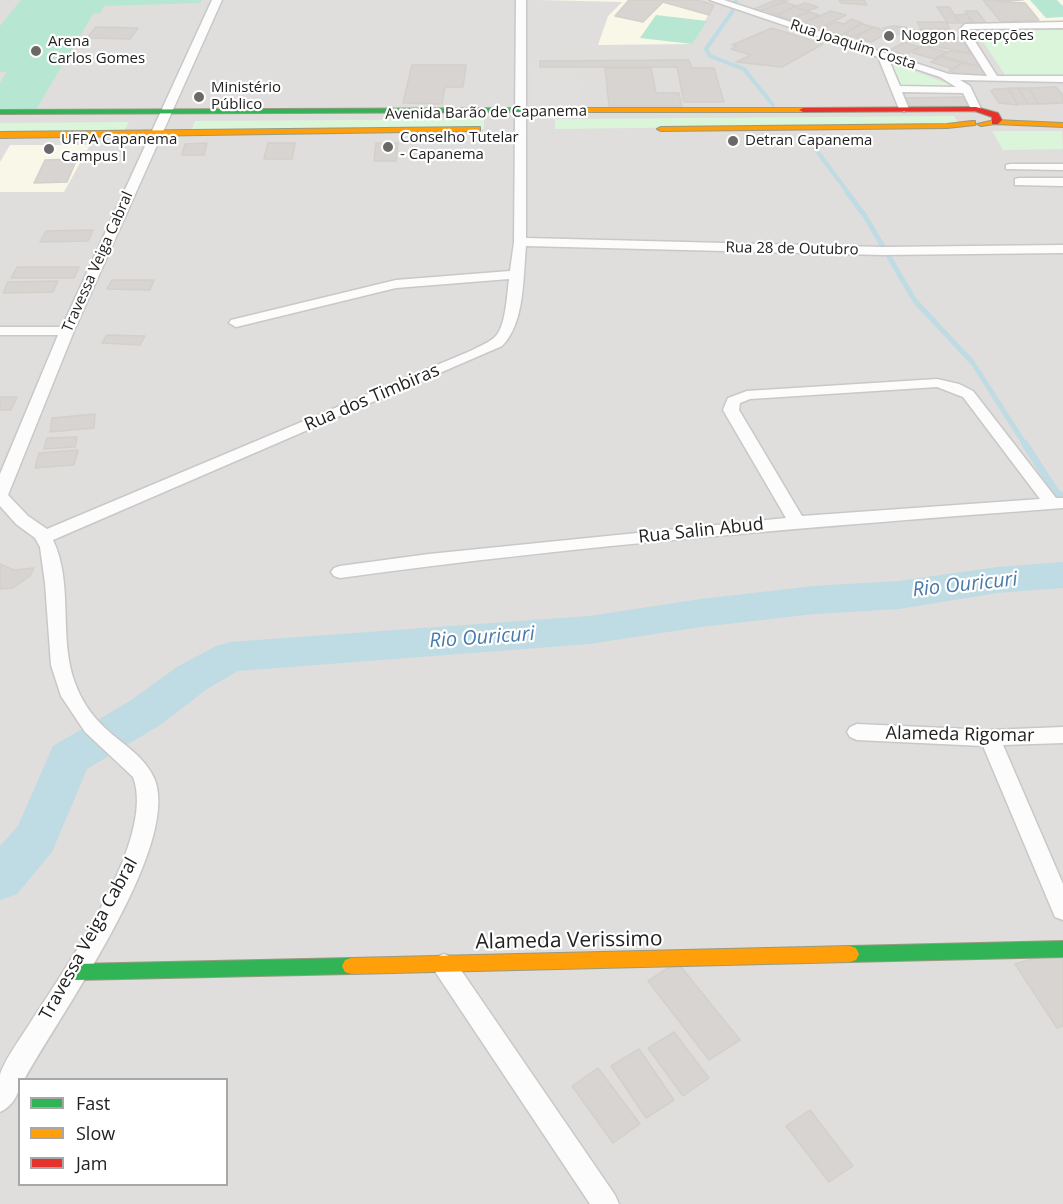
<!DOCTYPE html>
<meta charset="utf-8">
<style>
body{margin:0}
#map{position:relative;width:1063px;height:1204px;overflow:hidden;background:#f0eeeb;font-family:"Open Sans",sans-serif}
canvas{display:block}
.legend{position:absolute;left:18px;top:1078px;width:210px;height:108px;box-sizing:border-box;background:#fff;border:2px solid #a7a7a7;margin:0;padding:8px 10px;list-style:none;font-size:18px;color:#222}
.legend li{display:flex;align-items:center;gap:12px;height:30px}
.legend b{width:30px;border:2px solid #a7a7a7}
</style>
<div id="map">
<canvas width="1063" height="1204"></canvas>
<ul class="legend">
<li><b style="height:8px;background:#30b455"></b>Fast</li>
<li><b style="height:8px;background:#ff9f0a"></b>Slow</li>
<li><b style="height:8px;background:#e5322d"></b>Jam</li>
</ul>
</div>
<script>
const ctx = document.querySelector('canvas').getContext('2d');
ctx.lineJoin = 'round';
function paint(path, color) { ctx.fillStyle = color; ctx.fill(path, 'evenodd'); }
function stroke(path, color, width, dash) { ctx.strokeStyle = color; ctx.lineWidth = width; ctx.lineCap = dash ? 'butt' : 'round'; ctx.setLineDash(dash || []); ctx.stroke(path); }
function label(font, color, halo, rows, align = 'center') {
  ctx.font = font + ' "Open Sans",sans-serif'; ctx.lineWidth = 4.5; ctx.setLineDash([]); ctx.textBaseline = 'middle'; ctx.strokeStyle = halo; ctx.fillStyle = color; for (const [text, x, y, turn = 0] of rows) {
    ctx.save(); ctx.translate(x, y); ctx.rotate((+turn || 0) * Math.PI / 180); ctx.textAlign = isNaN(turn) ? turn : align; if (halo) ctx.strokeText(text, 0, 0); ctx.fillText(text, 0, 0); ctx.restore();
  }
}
paint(new Path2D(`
 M0,0H1063V1204H0ZM20,1080H226V1184H20Z`), '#dfdedc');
paint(new Path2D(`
 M537,0H697L714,5L692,44L598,45L608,16L622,2Z
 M983,0H1063V22H1001Z
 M10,145H90L64,192H0V162Z`), '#f8f7e8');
paint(new Path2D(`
 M1063,30V78H1007L976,31Z
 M893,66H902L951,85L956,93H905Z
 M954,116L959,124L555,129V119Z
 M484,119V129L191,131L195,121Z
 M129,122L124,131L0,132V123Z
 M992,131H1062L1063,149L1003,150Z`), '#daf5da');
paint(new Path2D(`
 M21,0H202L200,3L104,6L100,13L93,14L35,111H0V83L7,72H0V26Z
 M1030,0H1057L1063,6V17L1046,18Z
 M656,15L707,21L692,44L640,38Z`), '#b7e6d2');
paint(new Path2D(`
 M532,69H576L580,107H532Z`), '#e0dfde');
stroke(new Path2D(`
 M736,0L732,12L706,49L710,56L744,69L773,105
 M805,135L849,194`), '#bfdbe3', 4);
stroke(new Path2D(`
 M847,192L865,216L915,301L973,363L1026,446`), '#bfdbe3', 5);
stroke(new Path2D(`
 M1025,444L1056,492L1063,497`), '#bfdbe3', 7);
paint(new Path2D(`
 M1063,562V588L997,593L899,609L814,614L701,627L589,644L238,671L207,689L160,725L87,769L52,852L17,894L0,900V846L18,826L53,746L130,701L177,667L216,646L230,642L589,616L701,599L814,586L899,581L997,567Z`), '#bfdbe3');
const building = new Path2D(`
 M629,0H697L714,5L709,15L663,2L643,22L615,16Z
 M776,0H788L761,11L754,9Z
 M839,0H864L867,5L841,3Z
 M983,0H1023L996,1L1025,3L1039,20L1001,22Z
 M784,2L796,6L778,15L764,10Z
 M805,3L818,7L808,11L794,7Z
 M794,7L808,11L791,20L777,15Z
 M937,7H949L960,23H948Z
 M831,11L846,15L820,28L804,23Z
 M965,11H977L986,23H974Z
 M809,12L819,15L803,23L793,19Z
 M967,14L972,23H960L955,15Z
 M851,19L862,23L841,35L823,29L836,22L844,24Z
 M917,22H946L950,29H921Z
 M862,24L873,27L854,37L844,34Z
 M893,26L906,27L911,33L891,35L883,28Z
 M96,27L138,28L130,39L87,38Z
 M875,27L888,33L871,42L855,37Z
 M772,28L823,44L782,67L736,62L751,55L731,49L737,46L732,45Z
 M915,30H945L950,37H919Z
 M923,38H961L971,53L927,45Z
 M905,42L919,47L905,55L890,50Z
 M923,45L947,52L934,59L913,53Z
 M950,51L973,54L981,67L941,56Z
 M941,57L962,63L952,69L931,62Z
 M689,60L692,68H714L724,102H684L677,67H540V61Z
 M963,63L982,67L988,76L974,79L949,71Z
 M412,65H466L463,87H445L442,104L403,103Z
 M605,68H651L656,93H679L682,106H609Z
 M1056,87L1063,96V103L1039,104L1029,88Z
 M1008,88H1018L1028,104H1018Z
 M1018,88H1029L1039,104H1028Z
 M994,89H1008L1018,105L999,103L991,91Z
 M964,97L970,106H911L906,98Z
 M207,143L204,155H182L185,144Z
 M268,143H295L292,159H264Z
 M376,143H398L396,161H374Z
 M77,159L67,182L34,183L45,160Z
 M93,230L88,241L40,242L46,231Z
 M17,267H79L74,278H11Z
 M112,280H154L150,290L107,289Z
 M58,281L53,292L3,293L8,282Z
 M107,335L145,336L140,345L102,343Z
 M0,397H17L11,410H0Z
 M95,414L94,428L50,432L52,418Z
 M77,437L75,447L44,449L47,438Z
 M78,450L74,465L35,468L39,453Z
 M0,564L14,570L34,568L30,576L13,588L0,589Z
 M1063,950V1026L1057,1028L1015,964Z
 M677,962L740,1040L709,1060L648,981Z
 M674,1032L709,1078L683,1096L648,1048Z
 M639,1049L674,1100L646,1118L611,1066Z
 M598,1068L640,1124L613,1143L572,1086Z
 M810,1110L853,1166L829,1182L786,1126Z`);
paint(building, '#d7d4d2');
stroke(building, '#d3d0cc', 1.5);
const street = new Path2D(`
 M212,0H222L74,331L8,495L28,516L47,529L468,352C476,348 486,344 494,338C506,328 507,294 509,279L396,288L236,327L229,323L231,320L396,280L510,271L514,242L516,0H526V238L883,247L1063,245V253L883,255L526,246C523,277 525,323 502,346L53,540C74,584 58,638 75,683C81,700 92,716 105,728C123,745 145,756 155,780C180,849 58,1017 24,1080H20C20,1093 13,1106 0,1112C0,1100 0,1086 0,1075C3,1062 24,1033 32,1020C65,969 157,838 133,777L85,732L61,696L51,665L45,583L40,547L35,538L16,524L0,506V474L58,335H0V327H62Z
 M710,0H724L949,74L987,76L963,38L960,29L965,24L1063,22V28L970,29L973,38L997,76H1063V82L960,80L970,86L981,109L980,111H972L963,93L902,92L909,109L904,112L899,109L878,57ZM889,60L940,77L956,87L900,86Z
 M1010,164H1063V170L1006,169V165Z
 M1019,178H1063V186L1015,185V179Z
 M937,379L959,384L973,391L1056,498H1063V508C822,526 580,545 340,578L334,576L331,572L334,568L340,566L429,554L786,518L723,410L728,398L747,391ZM937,387L963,397L1040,499L802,516L739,410L740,403L750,399Z
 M857,724L990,730L1063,727V743L1003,745L1063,884V920L1055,917L1052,910L983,746L857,740L850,737L847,732L850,727Z
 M444,954L452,957L615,1195L619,1204H590L436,973L432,965L436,957Z`);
const fast = new Path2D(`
 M556,108L557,110L553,112L0,114V110Z
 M1063,941V957L850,962L844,960L841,954L844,948L850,946Z
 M351,958L357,960L360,966L357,972L351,974L75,980L69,978L66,972L69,966L75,964Z`);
const slow = new Path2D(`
 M550,108H803L807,110L803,112H553L549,110Z
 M995,120L1063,123V127L995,124L981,126L977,124Z
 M972,121H975V125L947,128L661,131L657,129L661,127L947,124Z
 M480,127V131H477L0,138V132Z
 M850,946L856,948L859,954L856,960L850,962L351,974L345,972L342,966L345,960L351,958Z`);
const jam = new Path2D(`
 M976,107L998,113L1002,120L998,124H992V117L975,111L803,112L799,110L803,108Z`);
stroke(street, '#c9c8c7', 3);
stroke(fast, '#999a82', 2);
stroke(slow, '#999a82', 2);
stroke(jam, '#999a82', 2);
paint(street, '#fdfcfc');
paint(fast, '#30b455');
paint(slow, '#ff9f0a');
paint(jam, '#e5322d');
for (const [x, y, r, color] of [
 [889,36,6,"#6a6968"],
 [36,51,6,"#6a6968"],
 [199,97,6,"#6a6968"],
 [733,141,6,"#6a6968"],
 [388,147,6,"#6a6968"],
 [49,149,6,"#6a6968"]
]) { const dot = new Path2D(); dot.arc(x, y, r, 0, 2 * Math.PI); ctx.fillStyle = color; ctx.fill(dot); stroke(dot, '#fff', 2); }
label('15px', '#222', '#fff', [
 ["Noggon Recepções",901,36],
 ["Arena",48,42],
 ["Carlos Gomes",48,59],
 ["Ministério",211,88],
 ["Público",211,105],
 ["Conselho Tutelar",400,138],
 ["- Capanema",400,155],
 ["UFPA Capanema",61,140],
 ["Campus I",61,157],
 ["Detran Capanema",745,141]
], 'left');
label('15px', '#222', '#fff', [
 ["Rua Joaquim Costa",853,45,18],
 ["Avenida Barão de Capanema",486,113,-1],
 ["Rua 28 de Outubro",792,249,1],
 ["Travessa Veiga Cabral",98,262,-66]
]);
label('18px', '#222', '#fff', [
 ["Rua dos Timbiras",372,398,-23],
 ["Rua Salin Abud",701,531,-6],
 ["Alameda Rigomar",960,735,1],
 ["Travessa Veiga Cabral",89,939,-61]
]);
label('italic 20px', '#4a7aab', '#fff', [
 ["Rio Ouricuri",965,585,-6],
 ["Rio Ouricuri",482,638,-4]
]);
label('21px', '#222', '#fff', [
 ["Alameda Verissimo",569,941,-1]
]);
</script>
